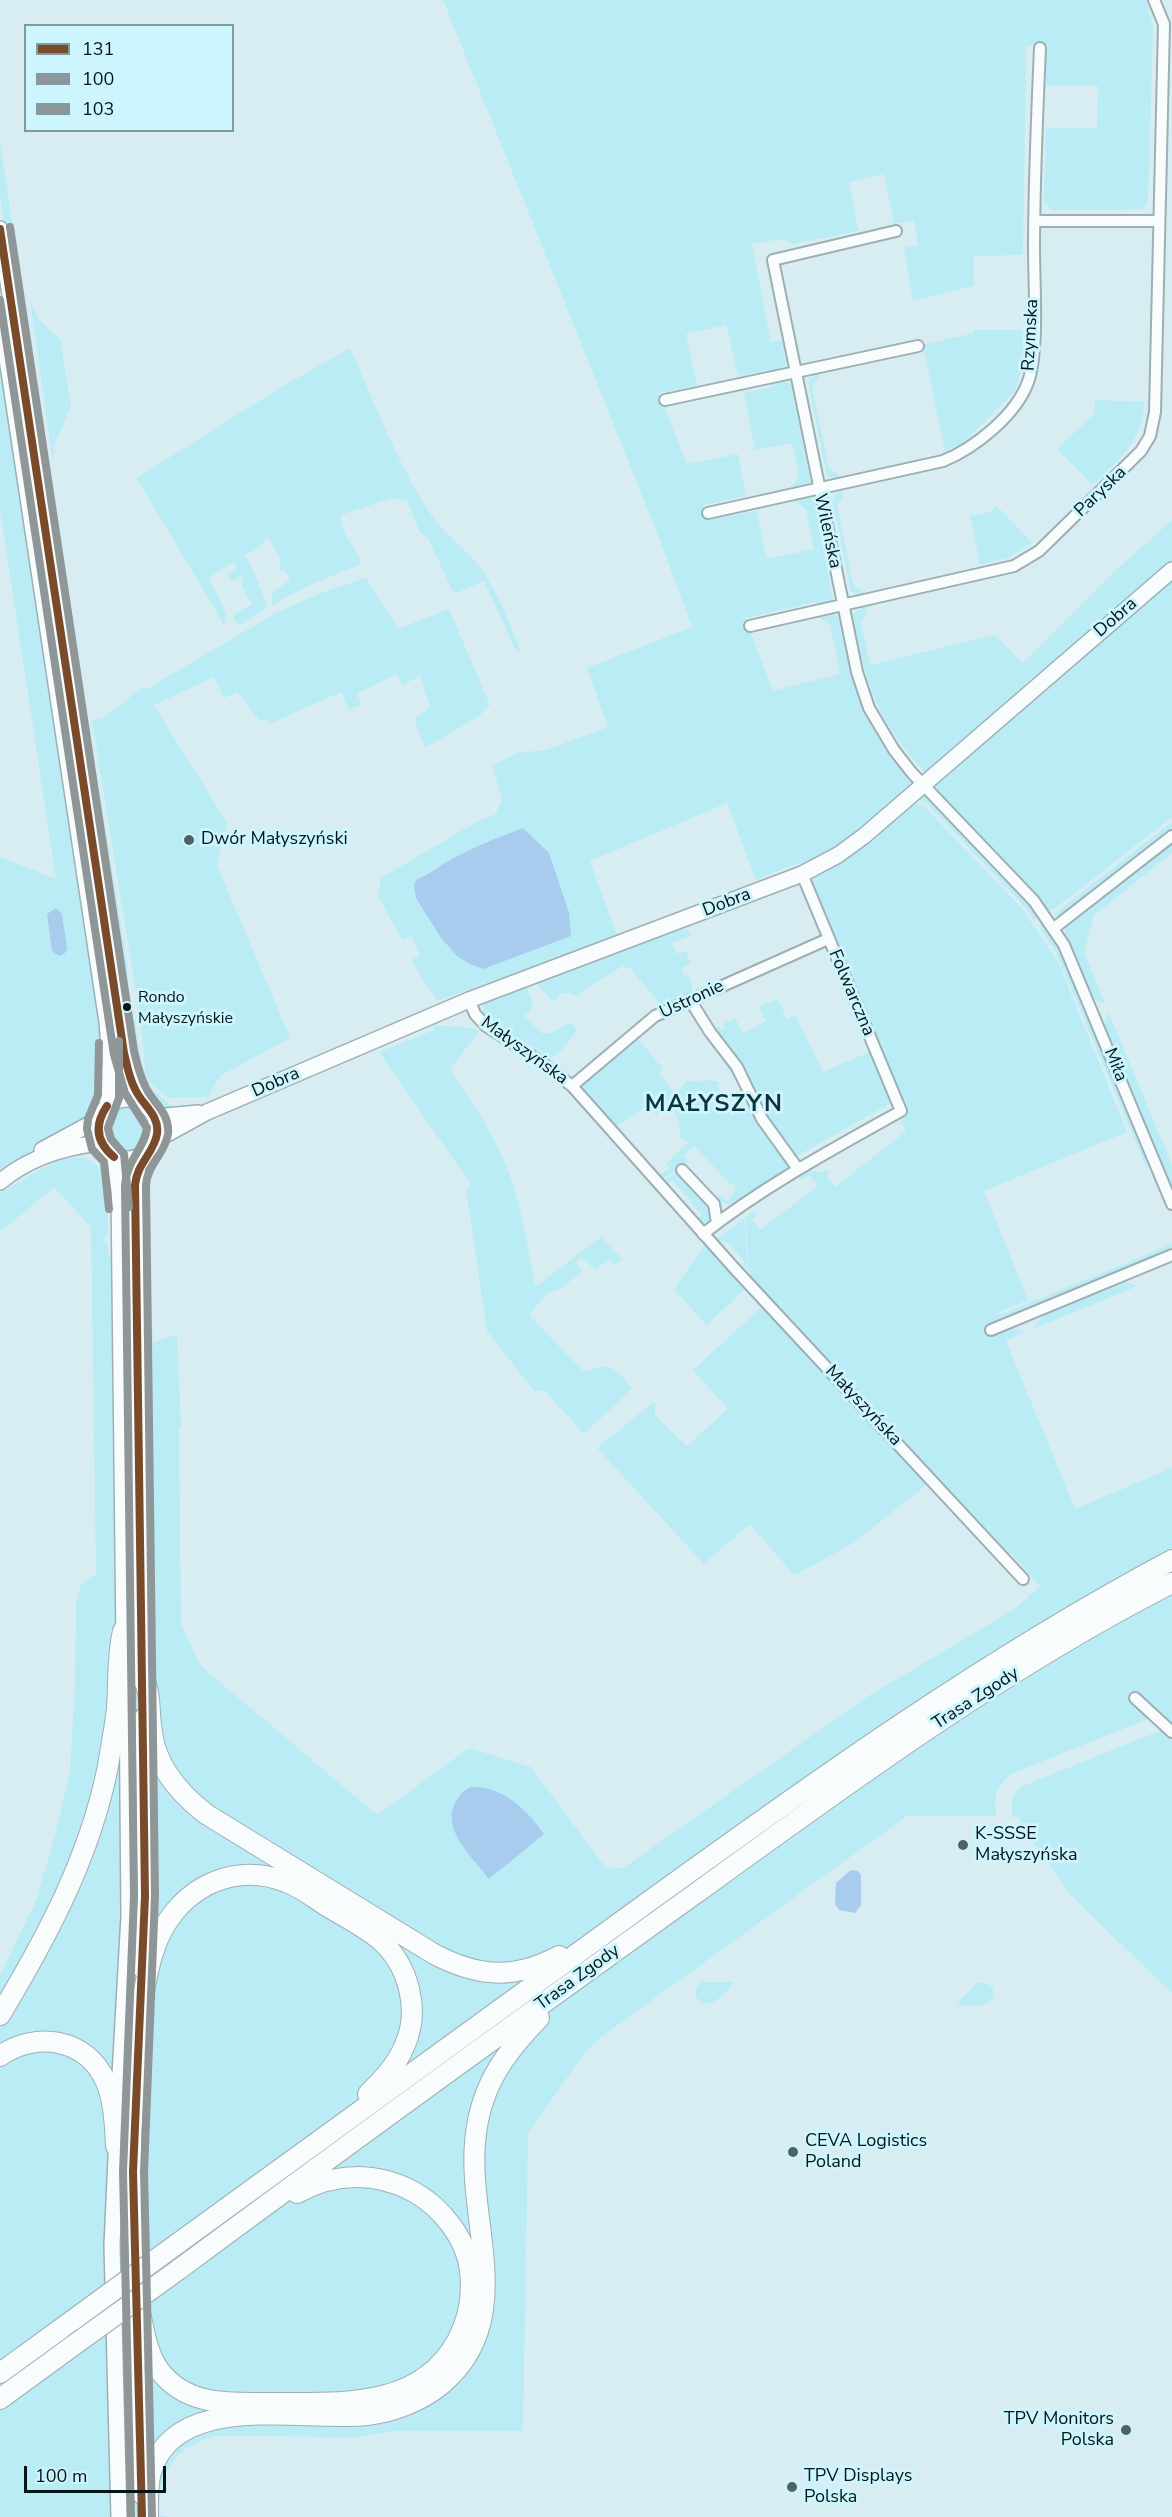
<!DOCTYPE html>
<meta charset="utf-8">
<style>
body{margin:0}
#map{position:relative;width:1172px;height:2517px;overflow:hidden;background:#d7edf2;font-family:"Nunito Sans",sans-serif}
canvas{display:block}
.legend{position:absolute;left:24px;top:24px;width:210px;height:108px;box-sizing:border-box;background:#ccf5fd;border:2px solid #7d9ba1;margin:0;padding:8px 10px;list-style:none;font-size:18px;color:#061518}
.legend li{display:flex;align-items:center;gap:12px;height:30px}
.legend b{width:30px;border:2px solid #7d9ba1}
.scale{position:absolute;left:24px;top:2466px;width:142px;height:27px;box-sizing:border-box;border:3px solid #061518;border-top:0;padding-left:8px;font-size:18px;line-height:21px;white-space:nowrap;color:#061518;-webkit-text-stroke:4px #ccf5fd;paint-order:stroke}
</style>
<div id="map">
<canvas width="1172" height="2517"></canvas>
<ul class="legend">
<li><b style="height:8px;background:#7a4b2a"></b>131</li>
<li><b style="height:8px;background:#8f9697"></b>100</li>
<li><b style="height:8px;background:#8f9697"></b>103</li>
</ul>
<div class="scale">100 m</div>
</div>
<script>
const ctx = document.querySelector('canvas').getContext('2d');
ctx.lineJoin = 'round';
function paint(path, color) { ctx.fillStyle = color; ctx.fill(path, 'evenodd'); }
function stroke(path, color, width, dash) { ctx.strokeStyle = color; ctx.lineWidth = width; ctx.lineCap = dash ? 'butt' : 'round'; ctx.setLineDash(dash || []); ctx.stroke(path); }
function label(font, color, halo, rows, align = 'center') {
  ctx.font = font + ' "Nunito Sans",sans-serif'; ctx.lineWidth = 6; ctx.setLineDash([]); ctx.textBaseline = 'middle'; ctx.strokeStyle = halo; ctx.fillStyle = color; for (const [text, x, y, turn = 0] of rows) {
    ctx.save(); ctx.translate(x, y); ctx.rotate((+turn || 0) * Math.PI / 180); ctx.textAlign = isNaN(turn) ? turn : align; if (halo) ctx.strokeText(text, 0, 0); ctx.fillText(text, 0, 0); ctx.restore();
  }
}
paint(new Path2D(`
 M443,0H1146L1153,29L1148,202L1142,209L1052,210L1044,202L1046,128H1097L1098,86L1046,85V46H1026L1023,255L974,256V286L913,301L904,248L918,245L914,220L894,224L884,174L849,182L858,231L793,244L782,239L752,244L771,342L782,340L786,368L770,375L769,370L738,376L726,325L686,334L697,385L659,393L687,464L738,454L746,496L703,505L709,520L756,511L767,559L814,549L806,509L796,503L795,498L806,496L814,500L833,600L831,603L818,607L816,602L745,618L773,691L840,674L830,625L820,618L819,614L831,612L837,615L859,698L875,733L910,782V788L853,838L812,863L792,865L756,880L727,803L590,861L617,936L437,1001L411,960L420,956L411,936L402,940L378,896L381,878L480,820L496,814L502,798L492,766L516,753L546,750L608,727L587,668L692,627L656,530ZM523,828L549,854L569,912L458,957L441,938L416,898L417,879C431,874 441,864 454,858C476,846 499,837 523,828Z
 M0,142L87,712L77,705L0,194Z
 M30,300L39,320L60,339L71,406L54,446L53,462Z
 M974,330H1022L1024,362L1015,391L963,443L945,451L923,345L974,333Z
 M350,348C375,404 398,465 432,516C445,535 465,548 479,566C498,592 509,622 521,652L517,653L484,581L454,594L427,536L420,533L407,501L392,498L341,515C339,535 358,546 361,564L312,584L272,605V592L290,580L284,569L280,571V557L268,538L264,540L265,543L244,556L249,561L267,604L266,608L238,626L233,615L252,604L243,588L241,576L232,581L228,574L237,568L233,562L209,578L226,613L224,625L137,478L278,389Z
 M0,349L104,1041L101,1097L93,1105L85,1122L17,1161L0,1175V857L56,879L0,509Z
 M818,372L819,377L812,387L829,468L839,475L840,481L834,482L833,478L827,475L808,383L810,378L815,376L814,373Z
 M781,380L791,385L810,480L808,487L794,491L793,486L799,476L792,443L755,450L744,393L772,387L771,382Z
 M1095,400L1144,402C1143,442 1119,459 1093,485L1057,449L1094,414Z
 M842,490L843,496L837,506L853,585L863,591L864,597H858L857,594L851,591L832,500L837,494L836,491Z
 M997,506L1032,543L1008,558L980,565L970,516L990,512Z
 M1172,520V817L1053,910L1051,909L1048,911L1039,898L938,792L936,784C880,726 868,694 852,617L854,613L861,609L860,606L865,605L867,612L861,622L870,665L994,635L1023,663L1114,572Z
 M366,578L398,629L449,609L490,705L480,715L425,748L414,719L430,707L420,676L402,685L397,674L357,694L362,704L349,710L341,692L269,724L266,718L260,721L237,692L224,698L214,677L154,705L227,823L217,865L290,1038L220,1076L208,1097L169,1098L148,1081L146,1075L140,1018L92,720L102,719L143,687L145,690L276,613L323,592Z
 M88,721L128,969L122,970L117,958L82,728Z
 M920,796L929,798L1039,917L1034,920L1027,909L926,802L915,799Z
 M911,802L923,805L1023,910L1058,962L1127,1132L984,1191L1028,1300L999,1312L1000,1315L1172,1244V1250L998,1322L1002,1331L1018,1329L1025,1332L1006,1341L1075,1509L1172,1468V1726L1161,1717L1145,1720L1011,1774C994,1789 995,1795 996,1816H907L601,2037L584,2054L528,2133L523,2431H392L358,2437L217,2436C175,2445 158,2473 159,2515L171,2517H0V1975L36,1901L57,1828L70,1770L75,1687L76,1601L81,1584L96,1574L91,1227L54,1187L0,1232V1192C23,1183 71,1141 95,1164C100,1168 102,1174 105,1180L113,1181L107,1186L108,1235H105V1242L108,1243V1257H111L115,1274L124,1187H147L153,1343L177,1334L181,1426L179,1428L181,1624L201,1666L377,1815L469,1748L531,1767L605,1867L623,1868L870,1695L1015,1609L1040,1586L1011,1554L1007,1555L748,1277L751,1273L748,1270L746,1217L754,1211L758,1215L752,1220L760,1230L818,1186L809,1175L802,1180L799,1176L807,1170L822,1173L826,1169L830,1173L826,1176L835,1187L906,1131L899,1117L906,1114L832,940L812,883L814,876Z
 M1172,822V830L1062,915H1053Z
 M1172,843V853L1094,915L1084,952L1105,1003L1097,1001L1092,995L1065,937V926Z
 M1043,922L1060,949L1149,1159L1147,1169L1056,952L1039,927Z
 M676,928L688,930L691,936L672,943L676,954L686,951L691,964L681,968L684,976L687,975L691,979L693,995L664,1009L631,969L623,966L584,990L578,997L570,993H561L554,1002L538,986L536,980Z
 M521,985L527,989L533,1004L531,1010L524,1016L543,1034C558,1033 559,1025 572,1023L577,1031L558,1054L552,1057L487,1021L483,1016V1002Z
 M778,999L787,1019L795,1015L823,1072L871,1051L893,1102L795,1157L757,1103L733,1051L714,1031V1028L719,1026L721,1030L725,1028L723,1024L735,1018L743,1034L766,1021L759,1007Z
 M690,1004L721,1048L794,1169L737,1206L714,1201L720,1194L727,1201L737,1189L732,1183L730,1184L694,1146L684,1155L688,1160L678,1170L661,1179L658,1176L670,1169L666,1163L689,1142L680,1138C682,1127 676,1119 675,1108L669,1102V1107L657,1115L650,1108L642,1109L615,1128L579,1085L635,1035L663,1069L659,1073L676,1094L687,1081C698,1082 709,1078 719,1082L718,1086L731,1116L750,1106L737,1077L733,1078L702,1025L686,1006Z
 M1109,1013L1172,1165V1189L1105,1027V1019Z
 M135,1019L143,1081L170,1105L171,1109L165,1111L161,1108L139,1087L130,1052L129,1021Z
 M433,1025L473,1028L479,1032L450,1069C471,1101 494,1134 508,1170C522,1206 528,1249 535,1287L601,1237L622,1259L615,1266L610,1259L595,1270L582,1257L576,1262L583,1270L562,1288L548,1293L529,1315L582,1370L586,1372C611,1360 617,1370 632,1389L584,1434L544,1390L534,1391L487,1331L466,1189L472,1186L379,1052L434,1030Z
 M104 1129a22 22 0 1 1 44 0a22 22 0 1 1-44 0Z
 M680,1171L713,1206L712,1221L701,1224L696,1220L702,1215L672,1180L666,1185L662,1181Z
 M745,1218L747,1269L742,1265L745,1262L727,1242L715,1240Z
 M705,1245L747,1287L707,1325L676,1292V1286Z
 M1125,1282L1138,1286L1035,1328L1036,1324L1045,1314Z
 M764,1305L929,1483L852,1544L794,1575L750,1524L704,1564L597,1448L655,1401V1415L687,1446L728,1409L693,1370Z
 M1162,1730L1172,1736V1993L1070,1895L1017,1817H1012V1799L1020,1787Z
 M702,1982H734C725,1994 709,2014 695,1996L697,1986Z
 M978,1983H986L993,1988L994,1997C987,2009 968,2005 956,2004Z`), '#baecf6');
paint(new Path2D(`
 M523,828L549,853L569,912L571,936L483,969L470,964L458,957L441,938L416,898L414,885L417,879C431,874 441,864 454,858C476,846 499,837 523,828Z
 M56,908L62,914L67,949L65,953L59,956L52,951L47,914Z
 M471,1787C503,1786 526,1809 544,1834L489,1879C474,1859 441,1830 455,1803C459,1796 463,1790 471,1787Z
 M851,1870L858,1871L861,1875V1905L855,1913L839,1910L835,1904L836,1883Z`), '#a7ccee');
const street = new Path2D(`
 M1034,221H1158
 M896,231L773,260L857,672L869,708L894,750L912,773L1034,901L1064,945L1172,1204
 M665,400L918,346
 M708,513L943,461C975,448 1016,415 1028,382C1039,352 1034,284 1034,249C1034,182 1037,115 1040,48
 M750,626L1014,566L1039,551L1141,451L1150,436L1155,412L1164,24L1154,0
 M1054,928L1172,836
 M469,1000L475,1014L486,1026L540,1061L572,1086L735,1269L1023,1579
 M690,1000L710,1032L737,1067L762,1119L798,1169
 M572,1086L655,1016L828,939
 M682,1170L714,1204L717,1223
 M703,1234C764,1186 833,1149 901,1111L802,874
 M991,1330L1172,1255
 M1135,1698L1172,1732`);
const secondary = new Path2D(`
 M0,229L122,1038L131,1080L142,1102
 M0,312L107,1022L110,1061L107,1106
 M97 1129a30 30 0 1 1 60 0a30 30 0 1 1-60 0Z
 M155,1117L198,1113
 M156,1140L207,1112L469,1000L802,874L838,855L864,836L1172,570
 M42,1150L88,1125L101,1114
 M114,1157L119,1191L124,1642
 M0,1182C28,1158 64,1147 100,1143
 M142,1683L135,1185L138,1166L147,1152
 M142,1971L145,1896L143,1716
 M118,2110L129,1916L127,1684
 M117,2137L112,2245L119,2517
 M135,2283L134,2130L141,2001
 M136,2322L141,2496`);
const highway = new Path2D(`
 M142,1673C152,1697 148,1707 152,1732C156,1767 179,1793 206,1814L434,1954C478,1977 514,1980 559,1956
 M140,2012C144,1992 147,1970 154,1950C172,1893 229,1859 286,1882C300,1887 313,1897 325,1905C343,1916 363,1926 379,1939C409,1965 421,2011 404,2047C396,2066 382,2080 368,2094
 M0,2015C47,1937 90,1857 108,1766C111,1747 115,1727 117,1708C119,1681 117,1656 123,1631
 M0,2056C36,2031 87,2038 106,2082C114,2101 115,2125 116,2146
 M177,2244C332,2131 488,2018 644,1905C814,1782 986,1659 1172,1560
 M178,2270C351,2142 525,2016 699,1891C851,1781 1005,1668 1172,1583
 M135,2292C144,2320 143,2353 164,2376C194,2409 239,2402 280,2403C345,2403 421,2407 457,2341C469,2319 473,2296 470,2271C467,2239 441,2207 414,2192C377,2172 335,2172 297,2193
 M0,2373L73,2320
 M0,2399L74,2345
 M148,2517C148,2502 147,2486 151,2472C176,2390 302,2422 367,2415C393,2412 422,2401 442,2384C518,2320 468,2225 475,2143C479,2089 503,2055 539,2018`);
stroke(street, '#9eafb3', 14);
stroke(secondary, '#9eafb3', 18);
stroke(highway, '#9eafb3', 22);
stroke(street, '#f9fcfd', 10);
stroke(secondary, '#f9fcfd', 15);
stroke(highway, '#f9fcfd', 20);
const highwayBridge = new Path2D(`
 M73,2320L177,2244
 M74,2345L178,2270`);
stroke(highwayBridge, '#9eafb3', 22, []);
stroke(highwayBridge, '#f9fcfd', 20);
stroke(new Path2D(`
 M0,229L124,1053C127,1065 129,1078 135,1089C142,1105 160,1115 157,1134C154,1153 137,1163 135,1185L145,1896L133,2172L142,2517
 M107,1106C94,1125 96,1142 114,1157`), '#7a4b2a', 8);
stroke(new Path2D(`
 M0,300L114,1055L125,1093L147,1128C145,1148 127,1159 125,1185L134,1896L123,2172L131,2517
 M99,1043L98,1095L88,1119L87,1129L92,1149L104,1162L109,1209`), '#8f9697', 8);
stroke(new Path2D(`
 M10,227L134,1051C137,1064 140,1076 146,1088C154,1104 170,1113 168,1134C165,1154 147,1165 146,1185L155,1896L144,2172L152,2517
 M119,1041V1098L108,1128L111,1139L124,1154L129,1207`), '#8f9697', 8);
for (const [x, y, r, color] of [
 [189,840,6,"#4f6164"],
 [127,1007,5,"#061518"],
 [963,1845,6,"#4f6164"],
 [793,2152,6,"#4f6164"],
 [1126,2430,6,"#4f6164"],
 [792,2487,6,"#4f6164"]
]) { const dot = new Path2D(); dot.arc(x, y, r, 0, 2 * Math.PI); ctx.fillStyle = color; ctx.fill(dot); stroke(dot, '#ccf5fd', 2); }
label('16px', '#061518', '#ccf5fd', [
 ["Rondo",138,998],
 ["Małyszyńskie",138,1019]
], 'left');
label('18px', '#061518', '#ccf5fd', [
 ["Rzymska",1031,335,-87],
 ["Paryska",1101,492,-44],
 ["Wileńska",827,531,78],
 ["Dobra",1116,618,-41],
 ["Dobra",727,903,-21],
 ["Folwarczna",851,993,67],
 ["Ustronie",692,1000,-25],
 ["Małyszyńska",524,1051,36],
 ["Miła",1115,1065,68],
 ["Dobra",276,1083,-24],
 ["Małyszyńska",863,1406,47],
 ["Trasa Zgody",976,1699,-33],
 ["Trasa Zgody",578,1978,-36]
]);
label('18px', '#061518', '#ccf5fd', [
 ["Dwór Małyszyński",201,840],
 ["K-SSSE",975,1835],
 ["Małyszyńska",975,1856],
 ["CEVA Logistics",805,2142],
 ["Poland",805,2163],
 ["TPV Monitors",1114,2420,"right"],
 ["Polska",1114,2441,"right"],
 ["TPV Displays",804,2477],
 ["Polska",804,2498]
], 'left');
ctx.letterSpacing = '1.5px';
label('bold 24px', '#0e343a', '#ccf5fd', [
 ["MAŁYSZYN",714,1105]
]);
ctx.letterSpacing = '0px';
</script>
